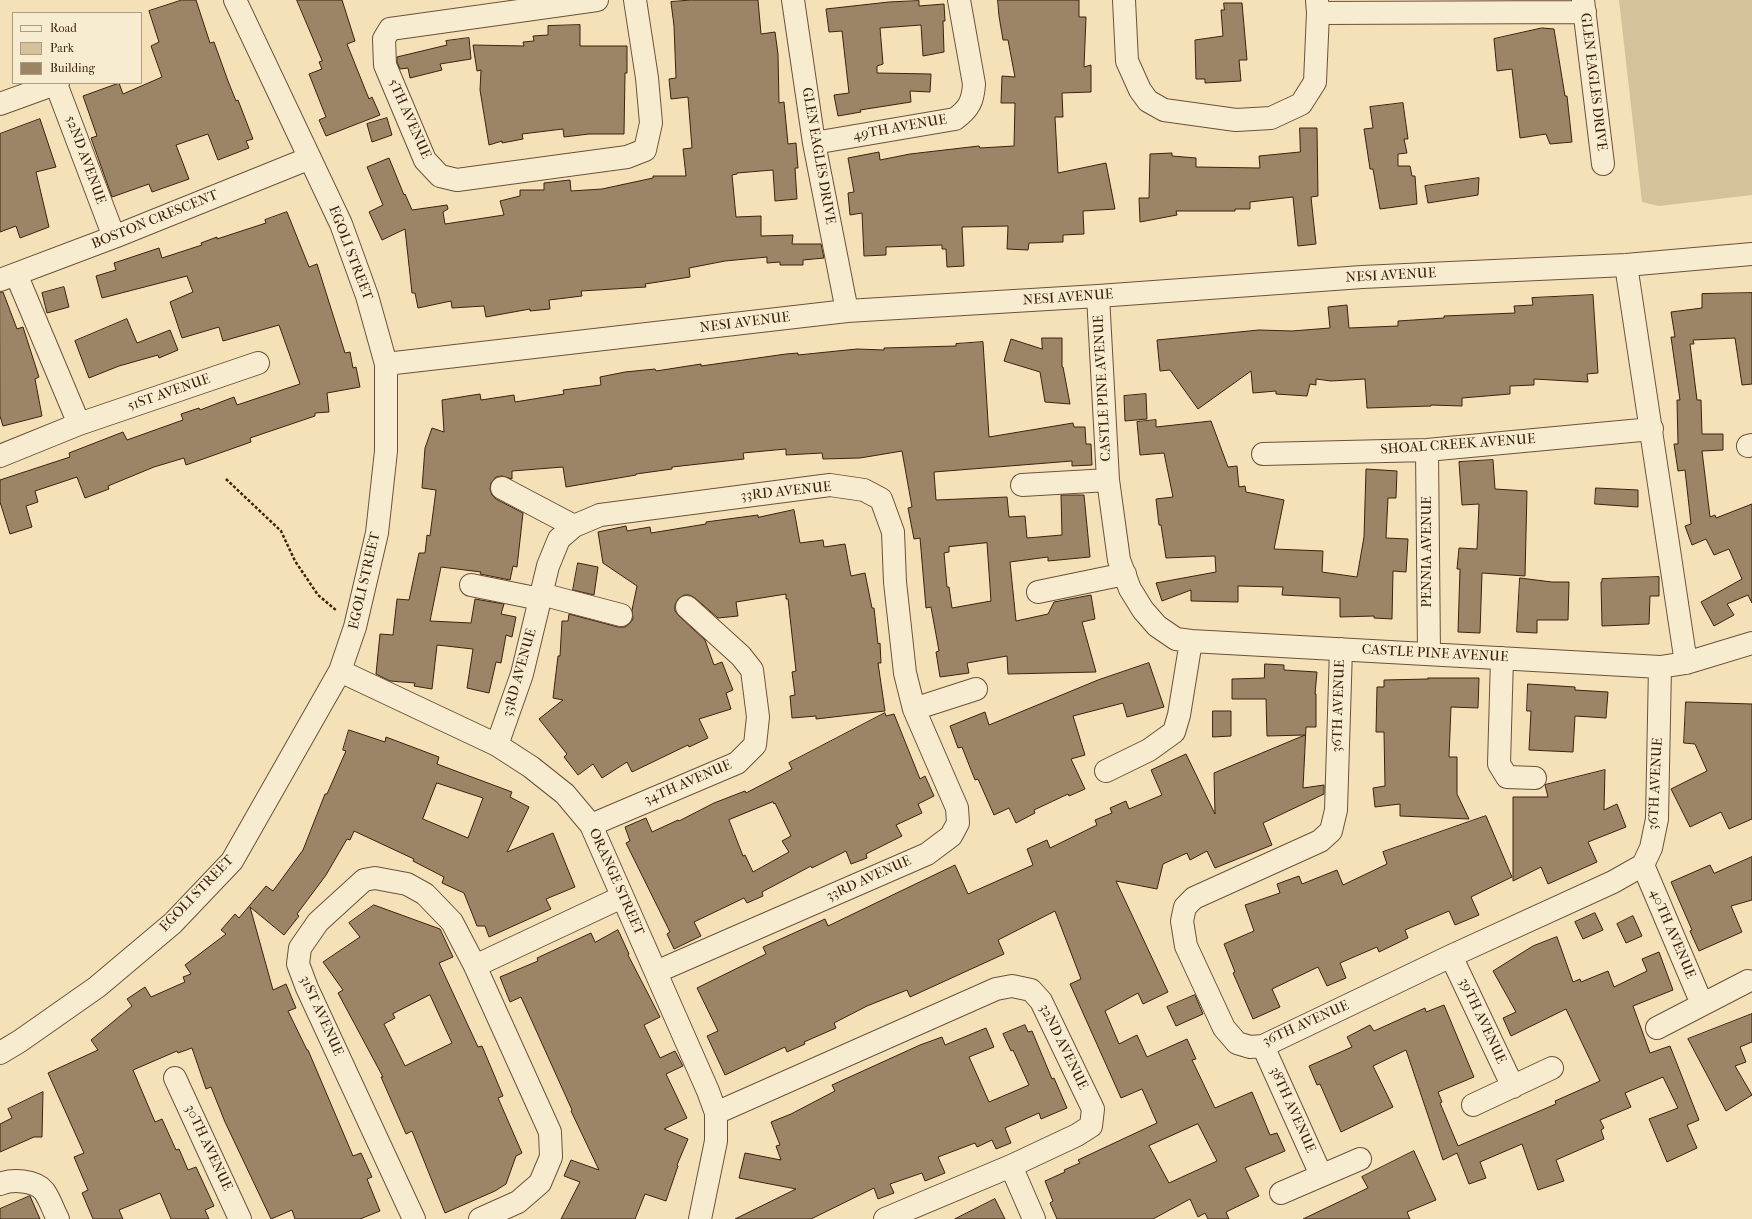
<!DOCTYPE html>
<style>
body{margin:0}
#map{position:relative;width:1752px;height:1219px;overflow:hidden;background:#f4e1b7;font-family:"IM FELL French Canon",serif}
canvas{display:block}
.legend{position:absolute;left:12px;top:12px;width:130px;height:72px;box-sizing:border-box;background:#f8ecd0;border:1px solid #ad9b83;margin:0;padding:5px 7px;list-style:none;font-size:12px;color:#3c220f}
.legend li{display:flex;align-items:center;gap:8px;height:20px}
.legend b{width:20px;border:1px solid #ad9b83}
</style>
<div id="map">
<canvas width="1752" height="1219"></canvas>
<ul class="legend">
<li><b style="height:5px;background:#f8ecd0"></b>Road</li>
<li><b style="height:11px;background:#d5c19a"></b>Park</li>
<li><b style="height:11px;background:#9c8566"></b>Building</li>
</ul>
</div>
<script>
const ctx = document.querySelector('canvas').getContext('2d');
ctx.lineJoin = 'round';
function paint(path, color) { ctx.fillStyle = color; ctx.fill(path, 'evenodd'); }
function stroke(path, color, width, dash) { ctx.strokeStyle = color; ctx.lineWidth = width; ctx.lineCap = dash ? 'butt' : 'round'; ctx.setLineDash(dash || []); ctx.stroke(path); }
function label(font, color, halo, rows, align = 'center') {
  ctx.font = font + ' "IM FELL French Canon",serif'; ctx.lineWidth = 3; ctx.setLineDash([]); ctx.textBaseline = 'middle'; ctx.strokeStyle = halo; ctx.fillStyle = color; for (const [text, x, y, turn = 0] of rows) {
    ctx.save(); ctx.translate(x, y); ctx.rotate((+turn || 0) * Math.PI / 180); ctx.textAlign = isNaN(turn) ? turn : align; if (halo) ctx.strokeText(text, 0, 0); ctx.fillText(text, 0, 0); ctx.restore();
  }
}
paint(new Path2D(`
 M1619,0H1752V195L1659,206L1642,202Z`), '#d5c19a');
const building = new Path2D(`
 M182,0H196L210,43L214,42L228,81L236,101L238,100L253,139L246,141L249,148L218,160L208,134L176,145L189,179L152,192L149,184L112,197L91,138L97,136L83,96L119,83L123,94L162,77L151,46L159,42L149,11Z
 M297,0H342L355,41L347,44L369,99L372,97L380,115L326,136L319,120L326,117L309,74L322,69L319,62L322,61Z
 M691,0H758L761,34L775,32L778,54L779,103L784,102L788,144L796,143L798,168H795L797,199L775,201L773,170L737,173V174L732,175L736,217L761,216V236L793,235L792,244H821L824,258L803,260V265H780V262L767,263V257L725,261L689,268L690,277L645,284L646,287L581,291L582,296L549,300L550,309L530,311V309L486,317L484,306L452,308L451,301L418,308L415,293H412L405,229L382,240L369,212L383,205L367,167L389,158L404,195L405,194L412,210L447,205L448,209L443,212L445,224L504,215L500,201L520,196V190H544V183L570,180L571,191L602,189L653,178V176H686L683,149L692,148L688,97L671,99L669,79L676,78L674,26L671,2Z
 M998,0H1079V17H1086L1084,67L1091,65V92L1062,93L1063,117H1055L1058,173L1106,163L1115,209L1083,211L1084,234L1063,235V242L1029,243L1028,250L1007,249L1008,226L962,227L964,266L947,267L946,249H942V245L886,247V255L864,256L862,213L850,215L848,193L854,192L848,158L879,152L880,160L910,154L979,146L980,148L1014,146L1015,103H1001L1002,76L1015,77L1008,40H1003L999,16Z
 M919,1V6L944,4L945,21H943L944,52L923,56L921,25L880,28L883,64L877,66V73L931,74L930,92L910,91L911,102L860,110L861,112L838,116L834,95L849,93L842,31L829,32L826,9L889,2Z
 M1224,3H1242L1247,60H1239L1241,81L1205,83V79H1196L1195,40L1223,36L1221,10H1224Z
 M580,25V46H627V73H625L624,134H589L564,137L563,129L522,134L523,139L502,143V141L489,145L480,90L481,70L477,71L473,45L524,46L523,42L534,41L533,36L548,35V26Z
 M1542,28L1554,29L1565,96H1567L1572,142L1550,144L1546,134L1520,138L1512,69L1497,71L1494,39Z
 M469,38L471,59L440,64L442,70L410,78L408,68L400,69L397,62V57L447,45L446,41Z
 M1403,103L1408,139H1404L1407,153L1398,154V166H1410L1412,176H1415L1417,204L1380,209L1373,169H1370L1364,129L1373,128L1370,107Z
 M387,118L392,135L372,142L367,124Z
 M40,119L56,167L36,172L49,227L20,238L16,226L0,232V134Z
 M1300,128H1317L1318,196L1311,197L1316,244L1298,246L1293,197L1250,202V209H1235V211H1176L1177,215L1140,222L1139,198H1149L1150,154L1172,153V156L1196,158V167L1260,168L1259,156L1300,152Z
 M1479,178L1478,195L1428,203L1425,186Z
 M287,212L309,267L317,264L345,353L350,352L353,368L356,367L360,387L327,393L329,412L315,413V416L250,438L251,442L186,465L184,458L154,467L108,486L109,489L85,498L77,477L35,491L38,502L26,506L32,527L10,534L0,502V480L70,457L69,453L123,432L127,440L183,420L181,414L199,408L200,410L234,397L237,405L300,384L279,325L223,341L219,327L182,338L170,302L193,292L187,276L102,298L96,276L116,270L114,263L159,248L162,258L202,245L201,243L217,237V239L266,223L265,220Z
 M64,287L69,307L47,313L42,293Z
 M0,292H3L17,329L23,327L39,377L35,379L42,416L3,426L0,416Z
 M1752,293V384L1742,385L1735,338L1693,340L1694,344H1690L1697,400H1701L1702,434H1723V450L1702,451L1710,517L1715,515L1716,518L1752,504V603L1748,595L1727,604L1734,615L1714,626L1701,602L1742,579L1729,549L1714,555L1706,539L1692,545L1685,526L1691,524L1685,470L1678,471L1674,444H1678L1677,400H1680L1671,337H1675L1671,312L1702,308V294Z
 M1593,295L1598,373L1587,374L1588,382L1534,379V385L1510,386V394L1462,398V406L1431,405V406L1367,408L1365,379L1331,381L1316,379V385L1310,384L1307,396L1276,394V391L1253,393L1251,371L1198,409L1170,370L1160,371L1157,340L1259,330L1292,331L1330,328L1328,307L1347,305L1349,328L1398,326V321L1444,318V316L1515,313L1514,306L1533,305L1532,298Z
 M127,319L137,343L170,330L178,350L159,358L158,355L119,366L89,378L75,341Z
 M1042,338H1062V367H1063L1070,404L1045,402L1040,372L1004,361L1011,339L1042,349Z
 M983,342L989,437L1073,423L1074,427H1085L1086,444H1091L1092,465L1072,466V461L934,472L936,500L1007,497L1009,517L1025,516L1027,538L1062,535L1061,495H1084L1090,557L1048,561V557L1010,562L1016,621L1048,614L1054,602L1091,595L1095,619L1082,622L1096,672L1008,674L1007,656L967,663L969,673L940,677L936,652L939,651L931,607L926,608L920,538L914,539L908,508L912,507L902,451L860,458L823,459L822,453L786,455V449L743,453L744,459L672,467V469L636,474V475L566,487L563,467L512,471V479L502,476L496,477L491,483L490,489L492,495L496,499L523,513L517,567L513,566L510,580L480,574L481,572L441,567L430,621L471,623L475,599L504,604L501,614L516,617L512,637L506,635L501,663L496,662L489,693L467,688L473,649L437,645L432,689L414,686L415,683L390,681L376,674L380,634L393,635L397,599L409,600L419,553H425L427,535L430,536L436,490L422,488L425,448L432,428L444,432L442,400L480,394L481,400L514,395L515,402L564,394L563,390L601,385L600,377L625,372L655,369L656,371L701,364V366L786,354L798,353V355L857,349L884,350V348L956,346V344ZM987,543L991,601L952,608L949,587H947L944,553L949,552V547Z
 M1146,394L1147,419L1125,421L1124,396Z
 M1156,420V427L1211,421L1228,467L1237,466L1239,487L1245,486L1246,492L1284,500L1274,549L1323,551L1322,572L1357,577L1364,537L1366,469L1397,471L1396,498H1388L1386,538L1408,539L1406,572L1393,571L1392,619L1374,618V616L1340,617V598L1282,595L1283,587L1238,586V602L1191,601V590L1162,601L1156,583L1216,572L1215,556L1166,558L1161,525H1159L1156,499L1173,497L1164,453L1140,455L1137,422Z
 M1493,460L1495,489L1527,491L1525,576L1482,573L1480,633L1458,632L1460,569H1457L1459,548L1477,549L1479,504L1462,505L1459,462Z
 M1596,488L1638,490V507L1595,504Z
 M794,510L800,543L823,540L824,547L845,544L851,576L865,573L872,608H874L878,644L880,643L881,663H878L885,711L816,719V716L792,718L790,696L795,695L792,672L796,671L788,599H786V594L736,602L738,616L718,618L695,598L689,595H684L678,599L675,605V611L679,616L705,640L714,665L722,662L733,690L726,693L731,709L699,719L708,738L689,747L688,745L632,772L627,762L602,778L593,764L578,775L564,757L567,754L539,719L563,700L553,698L558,656H560L562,621H568L569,614L618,627H625L630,623L633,619L632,610L637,586L603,563L598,532L626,526L627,531L650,527L651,533L706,524V522L758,515V517Z
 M578,563L598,567L594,595L573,590Z
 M1659,577V596H1650L1649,624L1602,626L1601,582H1602V579Z
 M1520,578L1552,582H1569L1568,620H1537V633L1517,632Z
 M1149,663L1164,707L1127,717L1123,703L1073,716L1085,755L1071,759L1085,789L1069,796L1068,794L1034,810L1035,813L1016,823L1009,808L994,815L978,779L975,780L962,747L958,748L950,726L985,712L989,725L1098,680Z
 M1265,664L1284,665V670L1317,672L1315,694H1316V727H1306L1303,788L1324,785V794L1263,823L1272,845L1215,868L1207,851L1190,860L1187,853L1163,864L1157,889L1116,881L1168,992L1143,1004L1138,993L1105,1011L1119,1044L1137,1035L1147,1057L1187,1039L1196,1059L1192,1060L1215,1108L1252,1092L1270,1135L1277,1133L1285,1151L1245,1168L1259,1196L1226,1212L1229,1219H1208L1205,1213L1198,1217L1190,1199L1153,1219H1057L1050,1203L1053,1201L1045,1181L1065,1172L1064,1170L1080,1163L1078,1160L1157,1123L1142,1089L1121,1098L1070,984L1081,979L1055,911L998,940L1004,954L910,997L907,990L867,1006L834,1023L836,1028L804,1042L805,1044L787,1052L785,1047L725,1075L707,1036L718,1031L697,988L766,954L763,947L825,919L828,926L955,865L968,894L1033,865L1027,849L1047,840L1050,848L1097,825L1095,820L1112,813L1110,808L1126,801L1129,809L1162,795L1151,770L1186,754L1215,814L1214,773L1305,735L1267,736L1266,699H1232V679L1264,678ZM1198,1124L1217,1161L1169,1183L1149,1146Z
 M1428,678H1479L1478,708L1451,707L1449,757H1457V794L1469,819L1400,816V804L1375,807L1373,788L1385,786L1384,732H1376L1377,687H1384V680L1428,679Z
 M1528,684L1575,687V690L1608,692L1606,718L1575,716L1573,752L1529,750L1531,711H1527Z
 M1686,702L1752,704V819L1729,829L1721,812L1690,827L1671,789L1707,771L1695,744L1684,743Z
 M1213,711H1231V736L1213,737Z
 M885,713L886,716L894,714L920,779L925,776L934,796L918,804L922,813L896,825L902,836L866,854L867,858L851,864L846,851L812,868L811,866L762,892L763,896L747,903L744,898L694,922L701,936L674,949L667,934L670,932L626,843L630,841L625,827L646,818L652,832L678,820L679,821L714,803L745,791L746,793L792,769L789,763ZM773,802L774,804L775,803L791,836L782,841L789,852L753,872L745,855L743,856L729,820Z
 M349,730L385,742L386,737L439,757L437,764L512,792L510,797L529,807L507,852L553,833L575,887L546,899L551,909L489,937L485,926H477L464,893L442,883L444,877L413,861L414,859L354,831L350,840L347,839L326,875L297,914L299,916L284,935L250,907L273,990L286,984L296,1008L288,1011L307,1050H308L353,1156L361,1153L372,1177L367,1179L380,1211L360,1219H295L292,1210L271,1219L225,1122L211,1087L206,1089L192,1048L178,1053L177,1051L133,1070L155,1122L162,1119L176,1150L179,1149L188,1170L196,1167L214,1206L205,1210L209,1219H171L160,1193L119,1210L123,1219H93L82,1193L88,1190L74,1157L84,1153L48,1073L98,1050L91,1040L132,1006L127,999L145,987L151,997L185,982L183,977L191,974L185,965L226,934L221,930L235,914L239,918L266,886L273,891L303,850L325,794H327L346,751L343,750ZM437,783L483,798L468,838L423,819Z
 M1605,770L1604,810L1617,804L1626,827L1588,842L1597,862L1548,884L1541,867L1513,881V797H1548L1545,785Z
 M1486,816L1512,877L1471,897L1479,915L1455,925L1449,911L1405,930L1408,938L1379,952L1377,947L1340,963L1346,978L1327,986L1318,967L1272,989L1280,1007L1253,1019L1233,973L1235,972L1224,944L1254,931L1245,905L1280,893L1277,884L1299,876L1302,884L1337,870L1343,885L1387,864L1383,852Z
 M1752,857V900L1731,906L1742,932L1699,951L1690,931L1692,930L1671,882L1710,865L1714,873Z
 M374,905L440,929L453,957L439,963L478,1047L482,1046L503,1096L498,1098L522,1153L516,1156L506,1184L495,1191L445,1213L412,1131L406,1134L381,1077H383L338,993L343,990L323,962L360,937L349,923ZM430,995L452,1043L405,1066L384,1024L395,1018L393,1014Z
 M1595,913L1603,930L1583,939L1575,922Z
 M1633,916L1642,936L1626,943L1617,924Z
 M618,930L629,954L628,955L660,1017L644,1025L660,1058L675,1051L683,1066L666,1074L687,1118L664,1129L688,1139L677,1165L678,1166L666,1201L645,1194L635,1219H561L580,1182L564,1176L571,1160L599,1170L571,1111L572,1110L521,997L510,1002L500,977L538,961L537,958L591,933L595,942Z
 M1557,937L1573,982L1580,979L1581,982L1608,971L1614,987L1647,971L1642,959L1659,952L1673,990L1633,1006L1650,1053L1670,1046L1699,1120L1687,1125L1697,1148L1667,1162L1649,1119L1678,1108L1663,1077L1625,1093L1631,1107L1600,1120L1604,1128L1601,1130L1604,1139L1556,1160L1564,1181L1538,1190L1522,1144L1480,1162L1486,1178L1469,1184L1457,1153L1443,1160L1406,1050L1373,1066L1393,1107L1341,1132L1320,1084L1317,1085L1309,1066L1352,1047L1347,1037L1370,1025L1374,1031L1425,1008L1426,1012L1444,1005L1474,1077L1438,1092L1442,1102L1440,1103L1458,1146L1556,1104L1555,1101L1600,1081L1566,1009L1511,1036L1503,1018L1516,1012L1493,971L1533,946Z
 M1195,995L1203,1014L1176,1026L1167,1007Z
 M1752,1014V1042L1740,1047L1746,1062L1735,1066L1752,1095L1726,1111L1688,1039Z
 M1025,1025L1028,1032L1032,1031L1052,1079L1054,1078L1067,1108L1041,1119L1039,1113L1005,1128L1011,1143L996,1149L992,1140L977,1147L975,1143L938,1157L945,1173L925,1181L922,1173L890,1184L894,1193L878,1199L874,1188L811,1219H735L796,1189L739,1178L745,1153L781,1160L776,1146L780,1145L771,1122L791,1114L835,1091L832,1085L920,1045L942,1037L945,1045L986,1028L994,1047L969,1057L989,1102L1029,1085L1013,1050L1011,1051L1003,1034Z
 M43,1092L42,1137H34L0,1152V1124L12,1118L8,1109Z
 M1414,1151L1436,1200L1407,1212L1410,1219H1303L1368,1188L1362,1177Z
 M30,1196L40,1219H0V1209Z
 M995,1199L1005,1219H955Z`);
paint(building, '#9c8566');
stroke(building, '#3c220f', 1);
const minor = new Path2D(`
 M597,0L390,29L384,39L385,65L425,160L440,176L457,180L627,157L645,150L651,123L647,78L635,0
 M793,0L814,143L847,311
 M1124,0L1127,61L1140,90L1148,101L1164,110L1236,120L1271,118L1301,104L1315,82L1318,13L1317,0
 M1583,0L1603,164
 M1318,13L1585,12
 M56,84L114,237
 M0,104L58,83
 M814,143L955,119C969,109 973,101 974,84L959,0
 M1626,265L1686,663
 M16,274L79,424
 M0,280L114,237L310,158
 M1098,296L1108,480L1119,560L1130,589L1143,610L1157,626L1176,639L1191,641L1660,667L1686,663L1752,643
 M386,364L847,311L1098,296L1362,277L1626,265L1752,254
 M1748,446L1752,445
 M1427,450L1429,654
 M1263,454L1427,450L1652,429
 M0,456L79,424L258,363
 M1022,485L1108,480
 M502,488L574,526
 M471,585L540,599
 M1038,592L1125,574
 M541,594L621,615
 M1341,649L1336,810L1331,831L1320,841L1194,898L1185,907L1182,921L1186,946L1224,1028L1237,1043L1250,1047L1263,1046L1451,956L1613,882L1643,865L1651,848L1657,819L1660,667
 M1502,658L1499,764L1507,777L1535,778
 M340,671L497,745L531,767L565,794L591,825L708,1091L716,1113V1141L700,1219
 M914,709L976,689
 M497,745L522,674L548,566L559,539L574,526L600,515L830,485L864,490L881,499L893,532L895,582L905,673L914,709L957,808L958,823L951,836L927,854L656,972
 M1106,771L1149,750L1174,732L1179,715L1191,641
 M591,825L737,763L755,745L758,717L752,670L741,656L687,607
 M1643,865L1702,1004
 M1451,956L1513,1087
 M475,966L622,897
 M1657,1028L1748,981
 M1263,1046L1321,1175
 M0,1053L20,1041L97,987L173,923L232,861L340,671L355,627L377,533L386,451V364L367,296L341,224L235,0
 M175,1078L240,1219
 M1473,1105L1552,1068
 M716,1113L996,989L1012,986L1031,990L1041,1001L1093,1109L1091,1126L1077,1135L1011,1166L885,1219
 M1011,1166L1034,1219
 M0,1184C12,1179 35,1180 44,1191C50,1199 53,1210 58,1219
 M1281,1193L1360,1159
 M414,1219L307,988L298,964L300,948L318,922L364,880L375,878L407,884L425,894L452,922L475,966L550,1132L551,1157L540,1183L518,1202L480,1219`);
stroke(minor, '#6a5239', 24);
stroke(new Path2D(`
 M226,479L281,531L295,561L318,595L337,611`), '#3c220f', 2.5, [3, 2]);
stroke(minor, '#f8ecd0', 22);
label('14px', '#3c220f', '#f8ecd0', [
 ["GLEN EAGLES DRIVE",1593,82,83],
 ["5TH AVENUE",409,119,66],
 ["49TH AVENUE",900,128,-10],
 ["GLEN EAGLES DRIVE",818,156,80],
 ["52ND AVENUE",85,160,70],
 ["BOSTON CRESCENT",155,220,-22],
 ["EGOLI STREET",350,253,69],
 ["NESI AVENUE",1391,276,-3],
 ["NESI AVENUE",1068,298,-4],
 ["NESI AVENUE",745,323,-7],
 ["CASTLE PINE AVENUE",1103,388,-93],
 ["51ST AVENUE",169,393,-19],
 ["SHOAL CREEK AVENUE",1458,445,-4],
 ["33RD AVENUE",786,492,-6],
 ["PENNIA AVENUE",1428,552,-90],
 ["EGOLI STREET",365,581,-77],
 ["CASTLE PINE AVENUE",1435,654,3],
 ["33RD AVENUE",520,673,-74],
 ["36TH AVENUE",1339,706,-88],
 ["34TH AVENUE",688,783,-23],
 ["36TH AVENUE",1656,784,-87],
 ["33RD AVENUE",869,879,-24],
 ["ORANGE STREET",616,882,66],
 ["EGOLI STREET",197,894,-46],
 ["40TH AVENUE",1672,934,67],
 ["31ST AVENUE",321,1016,66],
 ["39TH AVENUE",1482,1021,65],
 ["36TH AVENUE",1306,1024,-24],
 ["32ND AVENUE",1063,1047,64],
 ["38TH AVENUE",1292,1110,66],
 ["30TH AVENUE",208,1148,65]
]);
</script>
